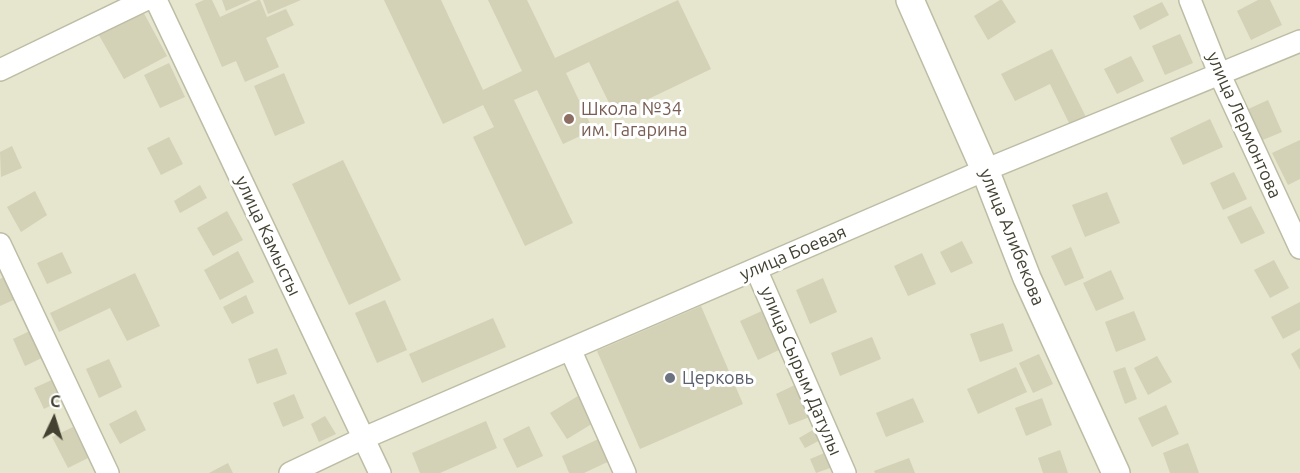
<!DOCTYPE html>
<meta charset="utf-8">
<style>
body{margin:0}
#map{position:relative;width:1300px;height:473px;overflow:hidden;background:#f2f2e1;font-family:Ubuntu,sans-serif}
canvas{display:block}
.north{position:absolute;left:24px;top:389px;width:60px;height:60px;-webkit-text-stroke:4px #fff;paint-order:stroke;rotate:4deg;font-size:16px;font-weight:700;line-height:24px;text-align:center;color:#434232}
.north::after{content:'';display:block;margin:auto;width:21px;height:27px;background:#434232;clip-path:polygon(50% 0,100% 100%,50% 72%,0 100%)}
</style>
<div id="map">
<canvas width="1300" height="473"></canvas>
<div class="north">С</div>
</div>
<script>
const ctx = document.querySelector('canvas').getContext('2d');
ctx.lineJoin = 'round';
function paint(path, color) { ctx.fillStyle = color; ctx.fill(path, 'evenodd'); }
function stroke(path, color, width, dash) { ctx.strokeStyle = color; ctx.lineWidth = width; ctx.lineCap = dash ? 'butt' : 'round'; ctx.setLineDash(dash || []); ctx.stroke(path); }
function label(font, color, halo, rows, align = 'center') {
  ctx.font = font + ' Ubuntu,sans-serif'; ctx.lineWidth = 6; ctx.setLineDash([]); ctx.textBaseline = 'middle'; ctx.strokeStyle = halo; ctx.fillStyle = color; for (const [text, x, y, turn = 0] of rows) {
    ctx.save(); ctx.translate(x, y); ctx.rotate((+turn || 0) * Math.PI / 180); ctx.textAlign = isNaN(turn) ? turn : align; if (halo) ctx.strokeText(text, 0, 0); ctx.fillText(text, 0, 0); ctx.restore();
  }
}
paint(new Path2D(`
 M0,0H1300V473H0Z`), '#e6e6ce');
paint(new Path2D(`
 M204,0H212L220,17L258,0H260L267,17L286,9L294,25L266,38L279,67L245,82L236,61L222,67L195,4Z
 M222,0H251L226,11Z
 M263,0H301L268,14Z
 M384,0H441L483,90L522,71L488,0H527L555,58L678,0L711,69L615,115L589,62L566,73L593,130L563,144L537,90L514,100L573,223L525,246L473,137L494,127L483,105L443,124Z
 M1000,0H1002L1016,22L988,40L974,16Z
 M1258,0H1270L1282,25L1251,40L1237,11Z
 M1162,2L1169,15L1140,30L1133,16Z
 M140,6L167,56L124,79L96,30Z
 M1180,34L1193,63L1165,75L1152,46Z
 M1052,49L1086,117L1070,125L1050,84L1015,101L1001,74Z
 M1131,56L1144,81L1117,94L1104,69Z
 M169,63L185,97L160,108L144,75Z
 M284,73L305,123L275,136L254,86Z
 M1268,100L1282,132L1258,142L1244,111Z
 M1210,119L1223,147L1183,165L1170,138Z
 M169,137L183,164L161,175L147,148Z
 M1300,140V179L1288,185L1272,153Z
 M12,146L22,168L1,177L0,152Z
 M343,160L401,280L349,305L292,184Z
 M1234,172L1247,199L1223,210L1210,183Z
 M200,185L207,198L180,213L174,201Z
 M35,191L47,215L21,232L7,207Z
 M1107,192L1120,223L1085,237L1072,205Z
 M1251,206L1265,233L1241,244L1227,217Z
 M227,211L243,240L213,256L197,228Z
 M962,241L973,263L951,273L940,252Z
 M1071,247L1084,278L1065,286L1051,256Z
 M238,251L254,282L220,300L204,270Z
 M62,252L72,273L47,284L37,263Z
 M922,253L936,284L908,296L894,266Z
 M1274,260L1289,288L1270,298L1254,270Z
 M1111,270L1124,299L1096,311L1083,283Z
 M135,273L160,326L127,341L110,308L59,332L50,313Z
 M8,275L18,298L0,306V279Z
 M823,278L837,312L810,324L796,290Z
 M246,295L254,313L232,324L223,307Z
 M385,300L407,350L377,363L355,313Z
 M1300,302V330L1283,339L1271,317Z
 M701,306L743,404L640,449L597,351Z
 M764,310L781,349L758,360L740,321Z
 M1134,311L1146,340L1116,352L1105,322Z
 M493,318L506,347L422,383L409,354Z
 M1003,323L1013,351L980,362L970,334Z
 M36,328L48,355L25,366L13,339Z
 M872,337L881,359L840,376L831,353Z
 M277,348L287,374L257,384L248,359Z
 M1300,348V370L1291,354Z
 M1039,354L1053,384L1033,393L1019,363Z
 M1157,356L1172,382L1148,395L1134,368Z
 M109,359L122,387L99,398L86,369Z
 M1016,367L1027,392L978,414L967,389Z
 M1125,367L1137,399L1125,404L1113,371Z
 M54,379L64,399L44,409L34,388Z
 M799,383L812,416L789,425L776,394Z
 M294,394L304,418L283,427L273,403Z
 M578,396L595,422L567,439L550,413Z
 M913,398L924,422L886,437L876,413Z
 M1042,398L1052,425L1026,436L1015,408Z
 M1166,405L1179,434L1152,447L1138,418Z
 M136,410L146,430L120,444L109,424Z
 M325,416L336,434L319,442L311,424Z
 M486,421L497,448L440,473H420L412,453Z
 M529,426L543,456L517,468L503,439Z
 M73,427L88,458L68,468L52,437Z
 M818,427L824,438L805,448L799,438Z
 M605,436L616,458L584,473H569L562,456Z
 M1188,443L1199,473H1170L1163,453Z
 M1060,450L1068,473H1043L1038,458Z
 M827,452L833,467L816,473L810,459Z
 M909,458L915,473H875L874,471Z
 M228,463L233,473H209Z`), '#d3d1b6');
const minor = new Path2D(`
 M156,0L380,473
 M1190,0L1219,73L1300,248
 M0,70L145,0
 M0,244L108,473
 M756,269L845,473
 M570,349L625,473
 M290,473L364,438L985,170L1300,41`);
const tertiary = new Path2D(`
 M910,0L985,170L1027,278L1116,473`);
stroke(minor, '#bdbca4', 24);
stroke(tertiary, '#bdbca4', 30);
stroke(minor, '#fff', 21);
stroke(tertiary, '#fff', 27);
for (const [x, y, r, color] of [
 [569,119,6,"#8d6e63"],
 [670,378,6,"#6b7280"]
]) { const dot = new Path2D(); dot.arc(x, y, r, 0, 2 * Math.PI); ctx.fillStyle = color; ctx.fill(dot); stroke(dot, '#fff', 2); }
label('18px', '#785e54', '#fff', [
 ["Школа №34",581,109],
 ["им. Гагарина",581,130]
], 'left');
label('18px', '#434232', '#fff', [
 ["улица Лермонтова",1244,125,66],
 ["улица Камысты",268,236,65],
 ["улица Алибекова",1012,237,68],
 ["улица Боевая",793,253,-23],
 ["улица Сырым Датулы",801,371,67]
]);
label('18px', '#5b616d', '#fff', [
 ["Церковь",682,378]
], 'left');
</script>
